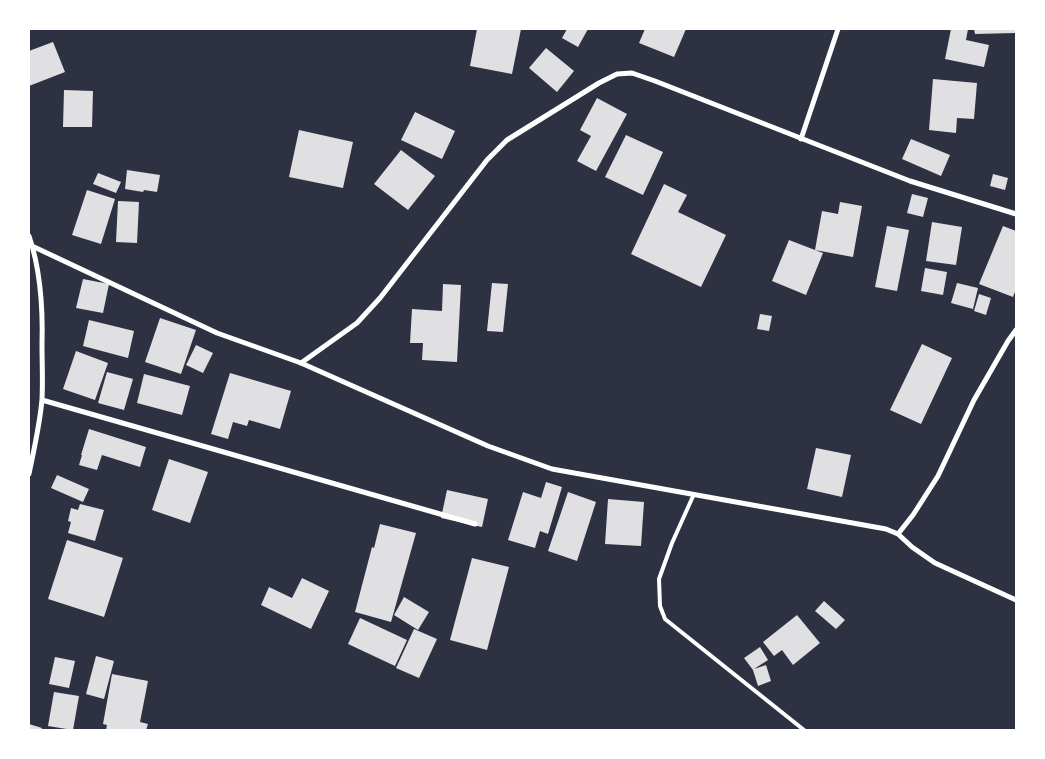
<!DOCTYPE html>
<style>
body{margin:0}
#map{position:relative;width:1045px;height:759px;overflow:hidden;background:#2d3142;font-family:"Nunito Sans",sans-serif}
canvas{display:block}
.frame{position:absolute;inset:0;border:30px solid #fff;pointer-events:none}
</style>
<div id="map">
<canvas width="1045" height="759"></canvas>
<div class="frame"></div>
</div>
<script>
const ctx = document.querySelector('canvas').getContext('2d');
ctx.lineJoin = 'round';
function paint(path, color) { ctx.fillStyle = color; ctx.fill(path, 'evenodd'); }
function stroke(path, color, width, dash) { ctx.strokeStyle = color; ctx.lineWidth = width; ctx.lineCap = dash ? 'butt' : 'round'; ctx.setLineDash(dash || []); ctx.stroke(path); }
paint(new Path2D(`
 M477,29H521L512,74L470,66Z
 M567,29H588L578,47L562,38Z
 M645,29H686L674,57L639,43Z
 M951,29H968L966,40L989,45L984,67L945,59Z
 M974,29H1016V33L975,34Z
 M53,42L65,72L29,86V51Z
 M546,48L574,71L557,92L529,68Z
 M933,79L977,83L974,119L957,118L956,133L929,130Z
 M64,90L93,91L92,127H63Z
 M597,98L627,114L596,171L577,161L591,136L580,130Z
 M415,112L455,131L442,159L401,140Z
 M299,130L353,142L343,188L289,177Z
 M626,135L663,152L643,195L605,177Z
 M911,139L950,155L941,176L902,159Z
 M401,150L435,176L408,210L374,184Z
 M127,170L160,175L157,192L144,190L143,192L125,189Z
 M98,173L121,182L116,193L93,184Z
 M993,174L1008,178L1005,190L990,186Z
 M664,184L687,195L678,212L726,235L701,287L631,254Z
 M87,190L115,199L101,244L72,235Z
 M912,194L928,198L923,217L907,213Z
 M118,201L139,202L137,243L116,242Z
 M840,202L862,206L853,257L815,250L823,253L806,295L772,281L789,240L815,250L822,211L838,214Z
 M932,222L962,227L956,265L926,261Z
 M887,226L909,230L897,291L875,287Z
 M1003,226L1016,231V289L1013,297L979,284Z
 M925,268L947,272L943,295L921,291Z
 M83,279L109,284L103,313L76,308Z
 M492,283L508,284L503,332L487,331Z
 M957,283L978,288L973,309L951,303Z
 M443,284L461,285L457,362L422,360L423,343H410L412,309L442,311Z
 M979,294L991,298L986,315L974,311Z
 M760,314L772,316L769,331L757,329Z
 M160,318L196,330L181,374L145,362Z
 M89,320L134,331L128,358L83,346Z
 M922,344L952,358L921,424L890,410Z
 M196,345L213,353L203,373L186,365Z
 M76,351L108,363L95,400L63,389Z
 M107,372L133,379L124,410L98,403Z
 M230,373L291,391L280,429L249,420L247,426L233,422L228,439L211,434Z
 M144,374L190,386L182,415L137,403Z
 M89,429L146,447L140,467L102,455L97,470L79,465L82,455H81Z
 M816,448L851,455L842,497L807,489Z
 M169,459L208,472L190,523L152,510Z
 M57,475L89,489L83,502L51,488Z
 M546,482L562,487L548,534L540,531L535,548L508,540L523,492L541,498Z
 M447,490L488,499L482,527L441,518Z
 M568,492L596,502L577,561L548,551Z
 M608,499L644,502L641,546L605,544Z
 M80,504L104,510L95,541L68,533L71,522L68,521L71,508L78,510Z
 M380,524L416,533L391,622L355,612L372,547L374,548Z
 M67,540L123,558L104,617L48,599Z
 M472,558L509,567L487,650L450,640Z
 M302,578L329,591L311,629L261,605L269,587L292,598Z
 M404,597L429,612L418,630L394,615Z
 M824,601L845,620L836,629L815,611Z
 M797,615L820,643L793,665L782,650L774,656L763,642Z
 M360,618L407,640L395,666L348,644Z
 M414,629L437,639L419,678L396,668Z
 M760,647L768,660L754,669L766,665L771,681L758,686L753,670L744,658Z
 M96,656L114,661L104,699L86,694Z
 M55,657L75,661L69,688L49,684Z
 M112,674L148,681L140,722L148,724L146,730H106L107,725L103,724Z
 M54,692L79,696L73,730L48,726Z
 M29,724L42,728L41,730H29Z`), '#e0e0e3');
stroke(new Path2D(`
 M694,494L672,543L659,579L660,606L665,619L804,730`), '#fff', 4);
stroke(new Path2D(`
 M801,139L838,29
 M29,236C41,271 43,309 42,345C42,363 43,381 42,399C40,424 34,449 29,474
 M32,246L217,333L301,363L488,446L552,469L886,529L898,534L912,547L935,563L1016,600
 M301,363L357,323L380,298L487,160L507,140L599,83L617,74L632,73L655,81L910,181L1016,214
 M42,400L475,524
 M898,534L913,515L938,476L974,400L1008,341L1016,330`), '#fff', 5);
</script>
